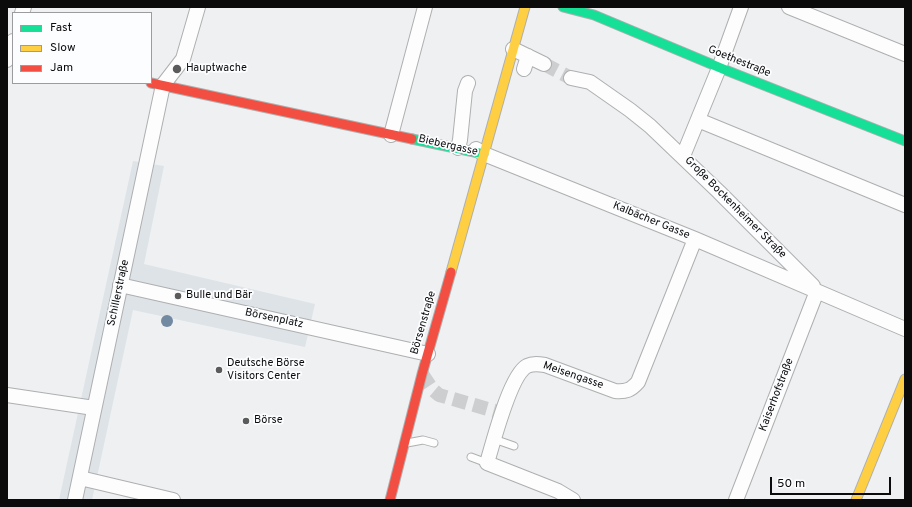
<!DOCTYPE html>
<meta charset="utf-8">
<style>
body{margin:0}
#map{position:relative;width:912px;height:507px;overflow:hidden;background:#eff0f1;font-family:Overpass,sans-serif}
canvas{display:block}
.frame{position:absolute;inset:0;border:8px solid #0b0b0c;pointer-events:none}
.legend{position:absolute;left:12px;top:12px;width:140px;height:72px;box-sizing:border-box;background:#fcfdff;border:1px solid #9c9c9e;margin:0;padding:5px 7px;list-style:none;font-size:12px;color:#0b0b0c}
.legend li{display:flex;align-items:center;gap:8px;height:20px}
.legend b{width:20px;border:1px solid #9c9c9e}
.scale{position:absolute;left:770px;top:477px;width:121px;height:18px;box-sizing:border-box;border:2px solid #0b0b0c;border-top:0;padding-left:5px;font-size:12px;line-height:14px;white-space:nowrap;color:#0b0b0c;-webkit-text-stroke:3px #fcfdff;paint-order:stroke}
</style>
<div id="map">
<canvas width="912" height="507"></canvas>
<div class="frame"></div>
<ul class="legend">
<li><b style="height:5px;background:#16e098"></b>Fast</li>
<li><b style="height:5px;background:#ffcf43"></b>Slow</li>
<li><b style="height:5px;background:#f24e42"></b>Jam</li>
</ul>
<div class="scale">50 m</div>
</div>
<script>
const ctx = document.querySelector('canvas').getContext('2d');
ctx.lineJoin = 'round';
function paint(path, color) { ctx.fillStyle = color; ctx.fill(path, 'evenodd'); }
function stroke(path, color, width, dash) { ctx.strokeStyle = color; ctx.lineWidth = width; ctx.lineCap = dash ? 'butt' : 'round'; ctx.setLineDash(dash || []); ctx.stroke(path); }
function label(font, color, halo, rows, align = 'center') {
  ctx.font = font + ' Overpass,sans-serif'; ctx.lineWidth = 3.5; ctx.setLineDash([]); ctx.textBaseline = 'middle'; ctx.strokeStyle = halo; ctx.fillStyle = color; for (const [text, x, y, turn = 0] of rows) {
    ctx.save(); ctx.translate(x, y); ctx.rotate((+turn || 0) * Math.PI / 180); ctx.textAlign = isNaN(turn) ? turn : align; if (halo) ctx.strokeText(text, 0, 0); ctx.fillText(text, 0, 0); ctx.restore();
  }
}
paint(new Path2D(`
 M133,161L164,166L144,264L315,304L305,347L133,310L92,500H59Z`), '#dee3e8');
stroke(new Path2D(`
 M544,64L571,78
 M422,374L432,389L439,395L502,413`), '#cdcecf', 14, [14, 7]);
const lane = new Path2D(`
 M494,439L514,446
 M407,443L423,440L434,443
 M471,457L487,463`);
const street = new Path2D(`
 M789,7L905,54
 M22,13L24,7
 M513,49L544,64
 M7,60L13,41
 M524,69L528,56
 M571,78L590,82L630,110L650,126L719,192L813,286
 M698,120L905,205
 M391,135L425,7
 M458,148L460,140L465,91L468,83
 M476,149L484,154L695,239L905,329
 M683,156L719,68L741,7
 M120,285L428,354
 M7,395L94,408
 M80,478L173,500
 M75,500L163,85L183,59L198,7
 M573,500L558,491L487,463C493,443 510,375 527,366C533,363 539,364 545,365L615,391C626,392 631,390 638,382L695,239
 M736,500L817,291`);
const fast = new Path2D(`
 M563,7L594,15L723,69L905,141
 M412,139L484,154`);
const slow = new Path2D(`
 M451,272L525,7
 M856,500L905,379`);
const jam = new Path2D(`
 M151,83L412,139
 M390,500L422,374L451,272`);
stroke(lane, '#aeafb0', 9);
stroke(street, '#aeafb0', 16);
stroke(fast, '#aeafb0', 11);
stroke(slow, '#aeafb0', 11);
stroke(jam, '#aeafb0', 11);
stroke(lane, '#fdfdfd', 7);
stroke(street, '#fdfdfd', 14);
stroke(fast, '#16e098', 9);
stroke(slow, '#ffcf43', 9);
stroke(jam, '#f24e42', 9);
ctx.fillStyle = '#7189a1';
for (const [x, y] of [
 [167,321]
]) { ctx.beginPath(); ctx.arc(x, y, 6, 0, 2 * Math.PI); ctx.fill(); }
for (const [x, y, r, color] of [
 [177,69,5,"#5b5b5c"],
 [178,296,4,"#5b5b5c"],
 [219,370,4,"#5b5b5c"],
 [246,421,4,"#5b5b5c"]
]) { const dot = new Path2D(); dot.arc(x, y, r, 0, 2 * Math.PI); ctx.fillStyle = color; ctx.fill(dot); stroke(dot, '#fcfdff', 1.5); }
label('11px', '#0b0b0c', '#fcfdff', [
 ["Goethestraße",739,62,22],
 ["Biebergasse",448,146,13],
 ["Große Bockenheimer Straße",735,208,45],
 ["Kalbächer Gasse",651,221,22],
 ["Schillerstraße",119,293,-78],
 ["Börsenplatz",274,319,12],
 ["Börsenstraße",424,323,-74],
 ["Meisengasse",573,376,19],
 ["Kaiserhofstraße",777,395,-69]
]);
label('11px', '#0b0b0c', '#fcfdff', [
 ["Hauptwache",186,69],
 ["Bulle und Bär",186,296],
 ["Deutsche Börse",227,364],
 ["Visitors Center",227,377],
 ["Börse",254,421]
], 'left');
</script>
